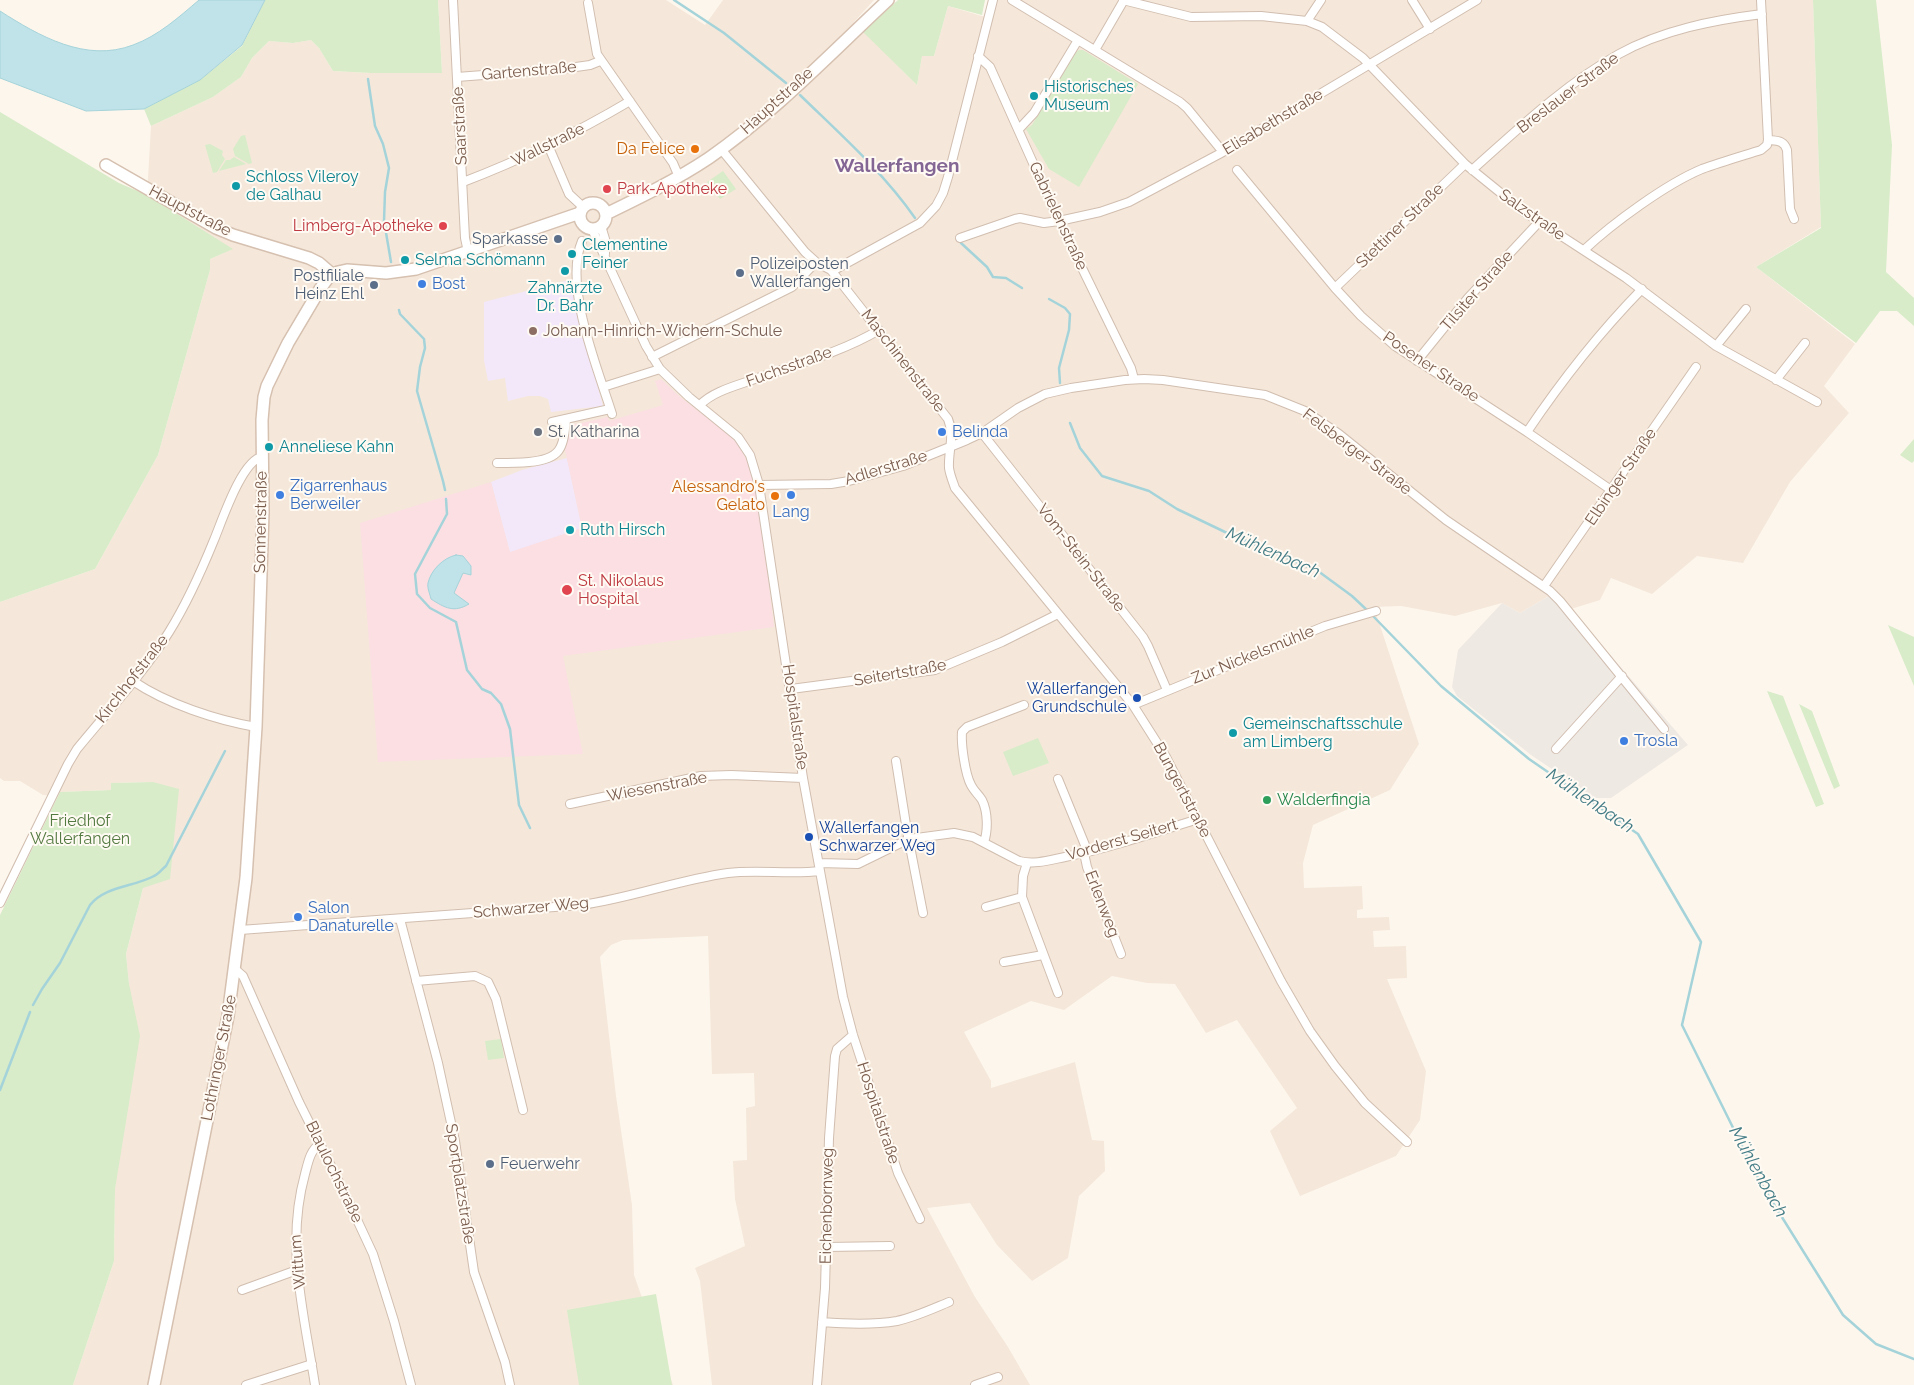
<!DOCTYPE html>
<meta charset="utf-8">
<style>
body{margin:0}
canvas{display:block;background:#fdf6ec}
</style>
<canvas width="1914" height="1385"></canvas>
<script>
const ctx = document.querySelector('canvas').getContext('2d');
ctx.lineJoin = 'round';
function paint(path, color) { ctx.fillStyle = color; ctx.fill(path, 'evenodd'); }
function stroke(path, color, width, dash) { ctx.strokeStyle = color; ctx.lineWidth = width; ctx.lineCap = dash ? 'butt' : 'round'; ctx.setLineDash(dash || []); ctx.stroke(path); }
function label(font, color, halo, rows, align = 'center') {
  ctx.font = font + ' Raleway,sans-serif'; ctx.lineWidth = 4; ctx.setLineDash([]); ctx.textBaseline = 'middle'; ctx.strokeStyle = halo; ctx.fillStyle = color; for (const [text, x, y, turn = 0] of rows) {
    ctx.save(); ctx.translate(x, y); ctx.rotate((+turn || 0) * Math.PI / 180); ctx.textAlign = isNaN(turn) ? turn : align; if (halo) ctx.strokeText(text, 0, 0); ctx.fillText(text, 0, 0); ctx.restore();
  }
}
paint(new Path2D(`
 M438,0H666L705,25L723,0H874L854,22L917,85L922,56H934L948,6L992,19L998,0H1813L1821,227L1756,267L1855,344L1824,386L1849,413L1790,482L1743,563L1697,556L1652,594L1611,578L1600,600L1571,609L1556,592L1520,613L1502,603L1455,616L1401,606L1374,607L1419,744L1390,790L1313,825L1303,863L1304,888L1362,886L1363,909L1357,910V918L1389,917L1390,930L1373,931L1374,947L1406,946L1407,978L1387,979L1426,1071L1420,1120L1396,1156L1300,1196L1270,1131L1297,1108L1237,1020L1206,1033L1175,984L1147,983L1112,976L1064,1010L1031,1001L964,1032L991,1081V1088L1075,1062L1092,1140L1104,1141L1105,1171L1079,1196L1068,1258L1032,1281L997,1245L970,1203L927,1208L975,1297L1008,1347L1030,1385H712L700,1281L695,1268L745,1246L735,1199L733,1161L747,1160L746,1108L755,1106L754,1073L712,1074L708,936L623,940L611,945L600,957L616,1096L632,1205L634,1275L673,1385H73L114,1261L115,1189L129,984L126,954L143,888L153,782L111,783V790L61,792L57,796L43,795L20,781H4L0,778V602L95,569L158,455L210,270V259L232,249L147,195L151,126L213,97L241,77L252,58L269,41L293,43L311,40L319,48L333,71L371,73H442Z`), '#f5e8da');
paint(new Path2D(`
 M1556,592L1688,745L1611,798H1595L1531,755L1457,696L1452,687L1458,650L1502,603L1520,613Z`), '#efe9e4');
paint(new Path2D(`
 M569,280L603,406L551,412L548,399L540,396H528L508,401L505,378L488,381L484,360V302Z
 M567,458L582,528L510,553L491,482L522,470Z`), '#f3e8fa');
paint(new Path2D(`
 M661,379L679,396L729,435L738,444L752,470L757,486L774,627L563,656L583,754L378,762L360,523L491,482L510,552L582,528L565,450L569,429L572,425L608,417L609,421L663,405L655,381Z`), '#fbdfe3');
paint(new Path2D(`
 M265,0H438L442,73H371L333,71L319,48L311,40L293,43L269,41L252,58L241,77L213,97L151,126L144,109L200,80L242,46Z
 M898,0H985L982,15L948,6L934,56H922L917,85L863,32Z
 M1813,0H1876L1892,145L1886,272L1914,298V326L1897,311H1880L1856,343L1756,267L1821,228Z
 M1079,50H1083L1138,84L1079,187L1049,169L1026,129L1032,125L1075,53Z
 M0,112L119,183L147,195L233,249L210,259V270L158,455L95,569L0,602Z
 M245,135L252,163L249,164L235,156L233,149L241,136Z
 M210,144L223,151L222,155L225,159L217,172L213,173L205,145Z
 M234,157L246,164L219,171L226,160H230Z
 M723,171L736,189L720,199L707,182Z
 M1914,439V461L1912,463L1900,455Z
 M1888,625L1914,637V686Z
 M1767,691L1783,696L1824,804L1816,807Z
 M1799,704L1812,711L1840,786L1834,789Z
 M1038,738L1049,763L1013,776L1003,752Z
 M153,782L179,789L170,879L143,888L126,954L129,984L140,1036L115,1189L114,1261L73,1385H0V915L60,792L111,790V783Z
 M501,1039L504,1058L488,1060L485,1041Z
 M656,1294L672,1385H579L567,1310Z`), '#d8ecc9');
const water = new Path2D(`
 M199,0H265L242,45L200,80L144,109L86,111L0,78V11C39,36 86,63 133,45C158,36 179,17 199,0Z
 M456,555L463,556L471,566V575L463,573L454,593L469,604C454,613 445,608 431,599C430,594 427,588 428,583C431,570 443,558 456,555Z`);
paint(water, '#bfe3e8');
stroke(water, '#a5d3da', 1);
stroke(new Path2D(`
 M674,0L724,33L786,83
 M368,79L375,126L383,144L389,168L385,192L384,221L391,262
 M800,95C840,134 883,172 915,218
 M961,243L987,267L993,277L1006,278L1022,288
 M1049,299L1065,308L1070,314L1069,330L1059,368L1060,383
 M399,310L400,314L424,339L425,348L420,367L417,391L443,481L445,490
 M1070,423L1080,448L1102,476L1149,491L1177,509L1225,532L1318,571L1352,596L1368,611
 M446,499L447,514L415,574L417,594L430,608L456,622L467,670L482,689L491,693L501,704L510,729L519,805L530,828
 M1372,615L1441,686L1529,759L1638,834L1701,942L1682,1025L1760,1182L1843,1315L1876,1344L1914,1359
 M33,1005L42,989L60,963L90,905C105,886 134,887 154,876C159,874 162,869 166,866L225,751
 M0,1090L30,1012`), '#a5d3da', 2.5);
const street = new Path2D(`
 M453,0L465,238L468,252
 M1012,0L1180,102L1187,108L1223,152
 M1123,0L1191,17L1261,16L1307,21L1322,27L1363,58L1465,164L1523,211L1626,278L1716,346L1817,402
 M1412,0L1430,29
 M588,3L597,54L673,163L679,177
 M1307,21L1321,0
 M1095,50L1124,0
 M978,56L990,67L1059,221L1131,368L1134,379
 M457,77L562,69L590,65L600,61
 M1019,129L1034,113L1078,40
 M1768,140C1777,141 1784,140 1787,150L1790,209L1794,219
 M548,145L569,194L583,207
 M721,149L805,252L816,262L831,270L948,419C955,436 948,451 949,468C950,475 953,482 955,488L1133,705L1166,757L1281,981L1310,1031L1335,1066L1365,1103L1407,1142
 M1237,170L1335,288L1361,316L1395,346L1527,432L1611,490
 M1472,170C1518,129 1565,84 1619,54C1662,30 1714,20 1762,14
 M463,182C521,160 576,133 630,101
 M601,226L605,239V254
 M592,229L646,346L660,369L689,397L738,437L750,455L759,485L803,778L843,997L853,1035L898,1173L920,1219
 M960,238L1015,219L1020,218L1044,223L1059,221L1100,212L1129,202L1223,152L1477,0
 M582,241C563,286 598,369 612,414
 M1584,250C1613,223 1666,184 1702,169C1721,162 1742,156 1761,150L1767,145L1768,140L1761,0
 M831,270L836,269L920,223L936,206L943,193L948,177L993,0
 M1335,288L1465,164
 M1716,346L1746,309
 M652,357L792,287L816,262
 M1417,361L1468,298L1539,222
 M1776,380L1805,343
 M603,387L660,369
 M700,405C712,392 735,386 752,380C794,365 840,353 879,330
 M552,422L610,409
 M1527,432C1562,380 1598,334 1642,289
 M982,433L1143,637L1148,646L1167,690
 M497,463C508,463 518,463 529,462C561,459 563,449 566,420
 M759,485L831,484L849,481L903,466L967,440L982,433L1018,408L1045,394L1071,388L1125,380L1144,379L1163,380L1265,395L1305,411L1339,434L1446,520L1550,591L1560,601L1664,729
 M1544,586L1696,367
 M133,681C167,704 216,720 256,727
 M791,689L935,670L1002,642L1058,614
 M1133,705L1325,626L1376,611
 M1556,749L1622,676
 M896,761L907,831L923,913
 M1058,779L1085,845L1084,853L1087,867L1121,954
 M570,804L701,776L731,775L803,778
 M984,842C988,831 988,812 982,800C979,795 974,791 971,785C965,774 961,744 962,732L967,727L1024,705
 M819,863L858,864L909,839L954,833L973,837L1019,861C1035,865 1050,860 1065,857C1110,848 1154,833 1198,819
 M1027,863L1023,876L1022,897L1058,993
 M0,903L68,764L77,749C108,711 143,674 169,632C187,603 201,572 214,540C222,521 242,460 262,457
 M986,907L1022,897
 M400,919L438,1063L455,1141L474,1272L505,1362L510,1385
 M240,930L582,905C631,898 678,880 728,873C758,869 789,875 820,871
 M1004,962L1043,955
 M235,969L243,976L299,1102L346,1196L373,1254L394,1321L411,1385
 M416,981L475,976L488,982L496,999L523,1110
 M827,1247L890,1246
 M242,1290L297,1270
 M822,1322C847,1324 873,1325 897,1321C915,1317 932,1309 949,1302
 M246,1385L312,1364
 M315,1385C304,1313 285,1246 305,1174C308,1163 310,1150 320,1144
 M817,1385L825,1288L829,1138L835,1056L837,1049L853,1035
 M975,1385L998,1377`);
const secondary = new Path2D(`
 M106,165L216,228L233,235L309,258L319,263L333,275
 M580 216a13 13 0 1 1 26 0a13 13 0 1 1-26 0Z
 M606,214C641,197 676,180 709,158C774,113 830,54 888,0
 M154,1385L228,1016L246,878L256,727L263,512L262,420L264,397L267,386L288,343L320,289L328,278L338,272L347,270L386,273L416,269L580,213`);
stroke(street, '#d1beb0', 10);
stroke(secondary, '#d6c0b0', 14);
stroke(street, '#fff', 8);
stroke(secondary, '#fff', 11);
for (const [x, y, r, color] of [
 [1034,96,5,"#0f9aa8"],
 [695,149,5,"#e8710a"],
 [236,186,5,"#0f9aa8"],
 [607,189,5,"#e0444e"],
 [443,226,5,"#e0444e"],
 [558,239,5,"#5c6f8a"],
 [572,254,5,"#0f9aa8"],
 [405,260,5,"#0f9aa8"],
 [565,271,5,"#0f9aa8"],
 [740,273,5,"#5c6f8a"],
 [422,284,5,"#3f7fe0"],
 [374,285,5,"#5c6f8a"],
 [533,331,5,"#8d6e63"],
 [538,432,5,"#6b7280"],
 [942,432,5,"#3f7fe0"],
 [269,447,5,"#0f9aa8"],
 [280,495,5,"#3f7fe0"],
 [791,495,5,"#3f7fe0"],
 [775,496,5,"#e8710a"],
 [570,530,5,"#0f9aa8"],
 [567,590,6,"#e0444e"],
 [1137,698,5,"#1a4fb4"],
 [1233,733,5,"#0f9aa8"],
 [1624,741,5,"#3f7fe0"],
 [1267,800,5,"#2e9e5b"],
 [809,837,5,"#1a4fb4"],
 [298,917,5,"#3f7fe0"],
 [490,1164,5,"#5c6f8a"]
]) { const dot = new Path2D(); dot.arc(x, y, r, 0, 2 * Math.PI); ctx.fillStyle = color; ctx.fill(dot); stroke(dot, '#fffaf3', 2); }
label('16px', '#7a5c4d', '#fffaf3', [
 ["Gartenstraße",529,71,-5],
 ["Breslauer Straße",1568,93,-37],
 ["Hauptstraße",777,101,-42],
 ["Elisabethstraße",1273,122,-31],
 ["Saarstraße",460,126,-93],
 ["Wallstraße",548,145,-26],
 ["Hauptstraße",190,211,28],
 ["Salzstraße",1532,215,35],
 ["Gabrielenstraße",1058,216,65],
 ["Stettiner Straße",1400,226,-44],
 ["Tilsiter Straße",1477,291,-49],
 ["Maschinenstraße",903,361,52],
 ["Fuchsstraße",789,367,-20],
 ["Posener Straße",1431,367,34],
 ["Felsberger Straße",1357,452,37],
 ["Adlerstraße",886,468,-17],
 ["Elbinger Straße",1621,477,-56],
 ["Sonnenstraße",261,522,-89],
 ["Vom-Stein-Straße",1081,558,52],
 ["Zur Nickelsmühle",1253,655,-22],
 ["Seitertstraße",900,673,-10],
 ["Kirchhofstraße",132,679,-52],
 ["Hospitalstraße",795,717,82],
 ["Wiesenstraße",657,787,-11],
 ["Bungertstraße",1182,790,62],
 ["Vorderst Seitert",1122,840,-16],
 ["Erlenweg",1102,904,69],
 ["Schwarzer Weg",531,908,-5],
 ["Lothringer Straße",219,1058,-79],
 ["Hospitalstraße",878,1113,72],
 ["Blaulochstraße",334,1172,64],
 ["Sportplatzstraße",460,1184,81],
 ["Eichenbornweg",827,1206,-89],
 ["Wittum",298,1262,-95]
]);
label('16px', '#0d838f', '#fffaf3', [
 ["Historisches",1044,87],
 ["Museum",1044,105],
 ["Schloss Vileroy",246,177],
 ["de Galhau",246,195],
 ["Clementine",582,245],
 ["Feiner",582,263],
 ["Selma Schömann",415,260],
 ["Zahnärzte",565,288,"center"],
 ["Dr. Bahr",565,306,"center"],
 ["Anneliese Kahn",279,447],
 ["Ruth Hirsch",580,530],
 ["Gemeinschaftsschule",1243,724],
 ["am Limberg",1243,742]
], 'left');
label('16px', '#c56008', '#fffaf3', [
 ["Da Felice",685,149],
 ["Alessandro's",765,487],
 ["Gelato",765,505]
], 'right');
label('16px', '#be3a42', '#fffaf3', [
 ["Park-Apotheke",617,189],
 ["Limberg-Apotheke",433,226,"right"],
 ["St. Nikolaus",578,581],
 ["Hospital",578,599]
], 'left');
label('16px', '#4e5e75', '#fffaf3', [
 ["Sparkasse",548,239],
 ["Polizeiposten",750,264,"left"],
 ["Wallerfangen",750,282,"left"],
 ["Postfiliale",364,276],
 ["Heinz Ehl",364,294],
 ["Feuerwehr",500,1164,"left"]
], 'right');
label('16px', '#366cbe', '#fffaf3', [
 ["Bost",432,284],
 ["Belinda",952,432],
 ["Zigarrenhaus",290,486],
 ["Berweiler",290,504],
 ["Lang",791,512,"center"],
 ["Trosla",1634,741],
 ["Salon",308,908],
 ["Danaturelle",308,926]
], 'left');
label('16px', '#785e54', '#fffaf3', [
 ["Johann-Hinrich-Wichern-Schule",543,331]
], 'left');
label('16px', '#5b616d', '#fffaf3', [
 ["St. Katharina",548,432]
], 'left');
label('16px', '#164399', '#fffaf3', [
 ["Wallerfangen",1127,689],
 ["Grundschule",1127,707],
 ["Wallerfangen",819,828,"left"],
 ["Schwarzer Weg",819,846,"left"]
], 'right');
label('16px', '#27864d', '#fffaf3', [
 ["Walderfingia",1277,800]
], 'left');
label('16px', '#537a41', '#fffaf3', [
 ["Friedhof",80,821],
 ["Wallerfangen",80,839]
]);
label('italic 18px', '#437c86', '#fffaf3', [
 ["Mühlenbach",1273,553,24],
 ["Mühlenbach",1590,801,34],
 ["Mühlenbach",1758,1172,61]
]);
label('bold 19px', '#846695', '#fffaf3', [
 ["Wallerfangen",897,166]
]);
</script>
